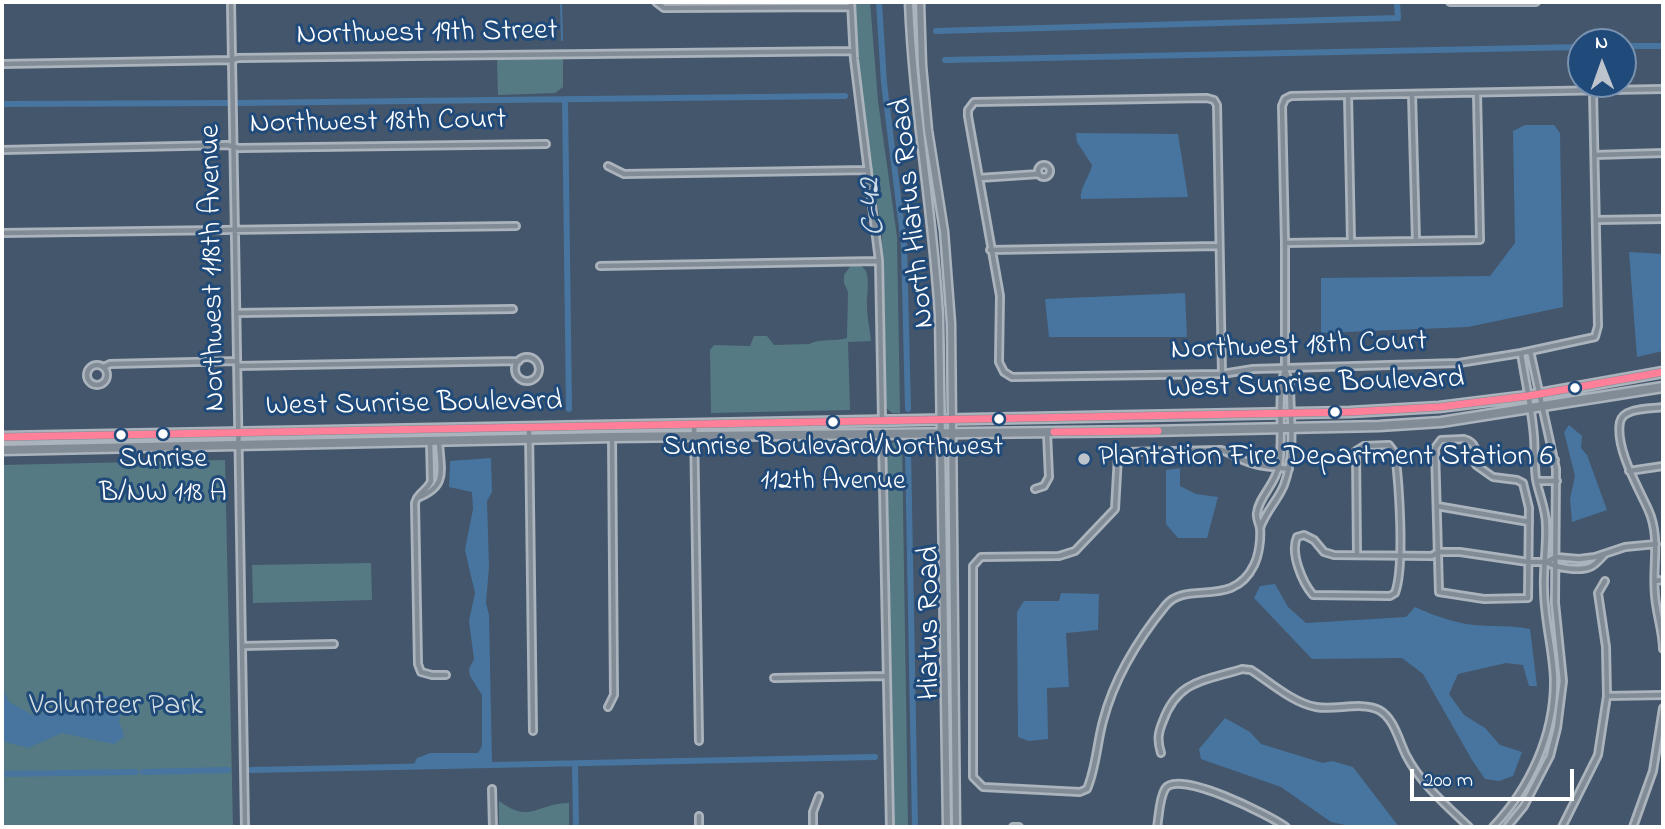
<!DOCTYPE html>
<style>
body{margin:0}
#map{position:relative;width:1665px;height:829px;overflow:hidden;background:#44566b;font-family:"Indie Flower",sans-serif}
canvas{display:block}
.frame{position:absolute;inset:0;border:4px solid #fff;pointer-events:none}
.north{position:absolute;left:1567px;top:28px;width:70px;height:70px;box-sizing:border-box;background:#1f4a7a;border:2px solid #7992af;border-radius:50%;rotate:359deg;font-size:19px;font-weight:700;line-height:28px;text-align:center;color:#fff}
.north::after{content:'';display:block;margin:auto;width:24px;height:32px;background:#bec4cb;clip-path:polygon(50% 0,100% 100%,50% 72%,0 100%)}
.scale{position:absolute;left:1410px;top:769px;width:164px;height:32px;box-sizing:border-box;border:4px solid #fff;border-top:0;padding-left:9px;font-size:21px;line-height:24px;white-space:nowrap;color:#fff;-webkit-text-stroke:5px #1f4a7a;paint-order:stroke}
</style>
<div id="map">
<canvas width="1665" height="829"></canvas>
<div class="frame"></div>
<div class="north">N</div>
<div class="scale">200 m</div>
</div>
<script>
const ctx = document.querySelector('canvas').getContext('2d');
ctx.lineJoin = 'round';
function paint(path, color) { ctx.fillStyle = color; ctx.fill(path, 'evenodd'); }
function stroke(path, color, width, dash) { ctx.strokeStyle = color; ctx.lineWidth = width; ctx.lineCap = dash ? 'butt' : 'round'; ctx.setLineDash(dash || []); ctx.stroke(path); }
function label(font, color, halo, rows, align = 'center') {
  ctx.font = font + ' "Indie Flower",sans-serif'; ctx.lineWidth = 6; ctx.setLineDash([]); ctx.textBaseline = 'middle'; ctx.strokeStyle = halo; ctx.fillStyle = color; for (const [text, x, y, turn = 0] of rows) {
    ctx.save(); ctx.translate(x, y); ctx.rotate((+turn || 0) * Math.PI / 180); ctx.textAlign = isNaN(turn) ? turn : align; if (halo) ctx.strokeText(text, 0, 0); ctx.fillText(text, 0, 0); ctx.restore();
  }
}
paint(new Path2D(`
 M854,2H870L878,101L897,237L900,413H892L884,406L882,232L863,122Z
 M563,58V87L555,93L498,95L497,59Z
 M852,264C875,263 866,292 867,306C867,318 870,329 871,341L848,342L850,410L711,413L710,350L714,345L750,346L754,336H767L774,345L809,344C821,338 835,342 847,338L848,292L844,283V275Z
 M893,442H902L908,827H892L885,450Z
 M225,460L233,827H2V465Z
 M371,563L372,600L253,603L252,565Z
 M499,801C531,824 535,804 569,803V827H499Z`), '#557a83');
paint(new Path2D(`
 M1525,125H1554L1560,133L1563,307L1468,327L1321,333V278L1490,276L1515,243L1513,131Z
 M1076,133L1178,134L1188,197L1081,199C1079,189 1090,176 1092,165L1077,142Z
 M1629,252L1663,254V351L1637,357Z
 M1185,293L1187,337H1049L1045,299Z
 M1569,425L1582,436L1581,448L1587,455L1607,510L1572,522L1570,499L1575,476L1564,432Z
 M491,458L492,492L487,501L489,567L486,603L489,615L492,764L413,766L417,758L430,753H478L482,746V695L470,676L469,669L474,659L469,621L475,593L465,550L473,509L472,492L449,487L450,461Z
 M1180,468V486L1196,494L1218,497L1207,538H1178L1166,524V470Z
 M1275,584L1288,607L1306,623L1406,617L1415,607C1433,615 1454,623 1474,625C1493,627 1511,625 1530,629L1537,686H1529L1523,665L1506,663L1458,674L1449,694L1464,715L1485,728L1500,745L1522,752L1513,776L1499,781L1485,779L1472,760L1423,674L1402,658L1312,659L1254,598L1260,586Z
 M1061,593L1099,594L1098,630L1066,633L1069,687L1047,688L1048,739L1029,741L1018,737L1017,612L1024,601H1059Z
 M2,686L9,702L33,715L90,704L104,696H117L121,712L119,723L123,731L124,737L114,744L62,733L28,748L2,741Z
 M1225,718L1250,732L1261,744L1323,763L1332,761L1353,767L1399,827H1355L1331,822L1281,787L1201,759L1199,749Z`), '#47759f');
stroke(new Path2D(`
 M561,2L562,40`), '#47759f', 2);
stroke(new Path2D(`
 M879,2L884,83L904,245L908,409
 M936,31L1398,18L1397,2
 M1623,46H1663
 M945,60L1581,47
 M565,99L569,409
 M237,103L845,96
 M2,104L228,103
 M908,450L915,827
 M575,763L576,827
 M251,770L875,757
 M143,772L228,770
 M2,774L136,772`), '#47759f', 6);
const street = new Path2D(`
 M231,2L245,827
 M656,2L664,8L851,7
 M851,2L854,59L879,261L882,419
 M1450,2H1536
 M2,64L232,60L238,58L853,51
 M1412,94L1416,241
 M1348,95L1351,241
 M2,150L227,145L239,148L546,144
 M1595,155L1663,153
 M1038 171a6 6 0 1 1 12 0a6 6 0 1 1-12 0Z
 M608,166L624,174L868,170
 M979,178L1039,174
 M1596,220L1663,219
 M2,233L516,226
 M1285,243L1480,240L1477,93
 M990,250L1219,246
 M600,266L879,261
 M237,313L513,309
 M515 369a12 12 0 1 1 24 0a12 12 0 1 1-24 0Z
 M87 375a10 10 0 1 1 20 0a10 10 0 1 1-20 0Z
 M237,366L519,361
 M104,367L110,364L237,361
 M1222,374L1217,105L1214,100L1207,98L974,102L968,110V116L1000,296L999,362L1004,372L1012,377L1222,374L1253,369L1459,363L1521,353L1595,337L1598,326L1593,91
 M1663,407C1652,409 1623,407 1620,422C1615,448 1638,487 1648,509C1661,537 1652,566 1655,595C1656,613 1663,631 1663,649
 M694,424L699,741
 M529,428L533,731
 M882,435L890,827
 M1464,439C1478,443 1476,453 1476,465L1493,477L1517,480L1523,483L1529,508L1528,598L1484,599L1439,592L1435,448L1441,440Z
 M430,441L431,481C428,490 418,492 415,503L418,664L421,672L432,675H446
 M1534,460H1555
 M1289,469C1275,467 1261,467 1248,462C1238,459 1231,452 1221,450L1126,452L1118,456L1115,509L1075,551L1059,556L981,557L973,566V777L983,787L1080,792L1087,789C1096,768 1097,743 1103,721C1114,679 1139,638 1166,605C1187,580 1233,609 1254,565C1259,555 1261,539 1260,528C1259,523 1256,518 1257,513C1259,496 1276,484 1279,465C1284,433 1276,400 1285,369V243L1282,106L1285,99L1291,96L1663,89
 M1629,471L1663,466
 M1537,481H1557
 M1035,489L1044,486L1049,477L1047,433
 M417,498C449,486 440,470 439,441
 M1437,506L1529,522
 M1260,528C1266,511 1278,500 1284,485C1296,453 1290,417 1290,383L1285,370
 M1357,555L1356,451L1364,446L1389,445L1395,453C1399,483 1405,566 1395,593L1390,596L1313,595C1302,582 1290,553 1297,537L1304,535L1314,540L1324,552L1334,555L1432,556L1438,552H1460L1528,562H1546L1556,557L1579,559L1595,557L1625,547L1656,544
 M1546,562C1557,568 1581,572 1592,566C1597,563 1601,558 1605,554
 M1655,581L1663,580
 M242,646L334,644
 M774,678L887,676
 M1607,696L1663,695
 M608,707L614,695L612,437
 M1161,753C1157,740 1158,733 1163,721C1178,680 1204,681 1242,669L1251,670C1270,682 1293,703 1316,707C1335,711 1361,701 1379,710C1394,718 1399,741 1406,755C1420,783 1447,806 1469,827
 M492,789L493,827
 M699,816V827
 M813,827V812L819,796
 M1013,827H1019
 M1157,827C1159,817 1159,799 1165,789C1177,768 1271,816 1286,827
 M1493,827C1530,788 1555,734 1554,679C1553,649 1544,619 1544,589C1543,568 1547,547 1546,525C1546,509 1539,495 1536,479C1534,465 1535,451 1534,437C1532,409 1525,380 1521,353
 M1507,827L1524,806L1550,756L1557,728L1563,681L1555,603L1556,469L1530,351
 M1562,827L1598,755L1607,696L1606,647L1598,593L1605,581
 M1633,827L1653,771L1663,708`);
const secondary = new Path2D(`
 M909,2C913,108 933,211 939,316L947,827
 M920,2L922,65L928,130L944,231L951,323L956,827`);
const highway = new Path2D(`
 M2,437L1350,412L1439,407L1528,396L1663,372
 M2,450L612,437L1150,431L1379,426L1441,422L1663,387`);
stroke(street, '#abb3bc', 10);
stroke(secondary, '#abb3bc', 11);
stroke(highway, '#abb3bc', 13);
stroke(street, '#828c96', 4.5);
stroke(secondary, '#828c96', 6);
stroke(highway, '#828c96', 8);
stroke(new Path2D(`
 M1054,432L1158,431
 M2,437L1350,412L1439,407L1528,396L1663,372`), '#ff8098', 7);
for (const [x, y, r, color] of [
 [1575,388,6,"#fff"],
 [1335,412,6,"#fff"],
 [999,419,6,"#fff"],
 [833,422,6,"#fff"],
 [163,434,6,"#fff"],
 [121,435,6,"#fff"],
 [1084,459,7,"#bec4cb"]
]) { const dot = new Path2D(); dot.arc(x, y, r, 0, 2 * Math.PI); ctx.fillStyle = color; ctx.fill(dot); stroke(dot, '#1f4a7a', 2.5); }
label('28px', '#fff', '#1f4a7a', [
 ["Sunrise Boulevard/Northwest",833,449],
 ["112th Avenue",833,483],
 ["Sunrise",163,461],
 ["B/NW 118 A",163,495]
]);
label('30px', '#fff', '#1f4a7a', [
 ["Northwest 19th Street",427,35,-1],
 ["Northwest 18th Court",378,124,-1],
 ["North Hiatus Road",915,213,-96],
 ["Northwest 118th Avenue",215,268,-91],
 ["Northwest 18th Court",1299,348,-2],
 ["West Sunrise Boulevard",1316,386,-2],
 ["West Sunrise Boulevard",414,406,-1],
 ["Hiatus Road",932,623,-90]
]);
label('30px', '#fff', '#1f4a7a', [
 ["Plantation Fire Department Station 6",1098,459]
], 'left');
label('30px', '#d5dfe1', '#1f4a7a', [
 ["Volunteer Park",116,708]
]);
label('italic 32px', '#d1dde8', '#1f4a7a', [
 ["C-42",875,207,-96]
]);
</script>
